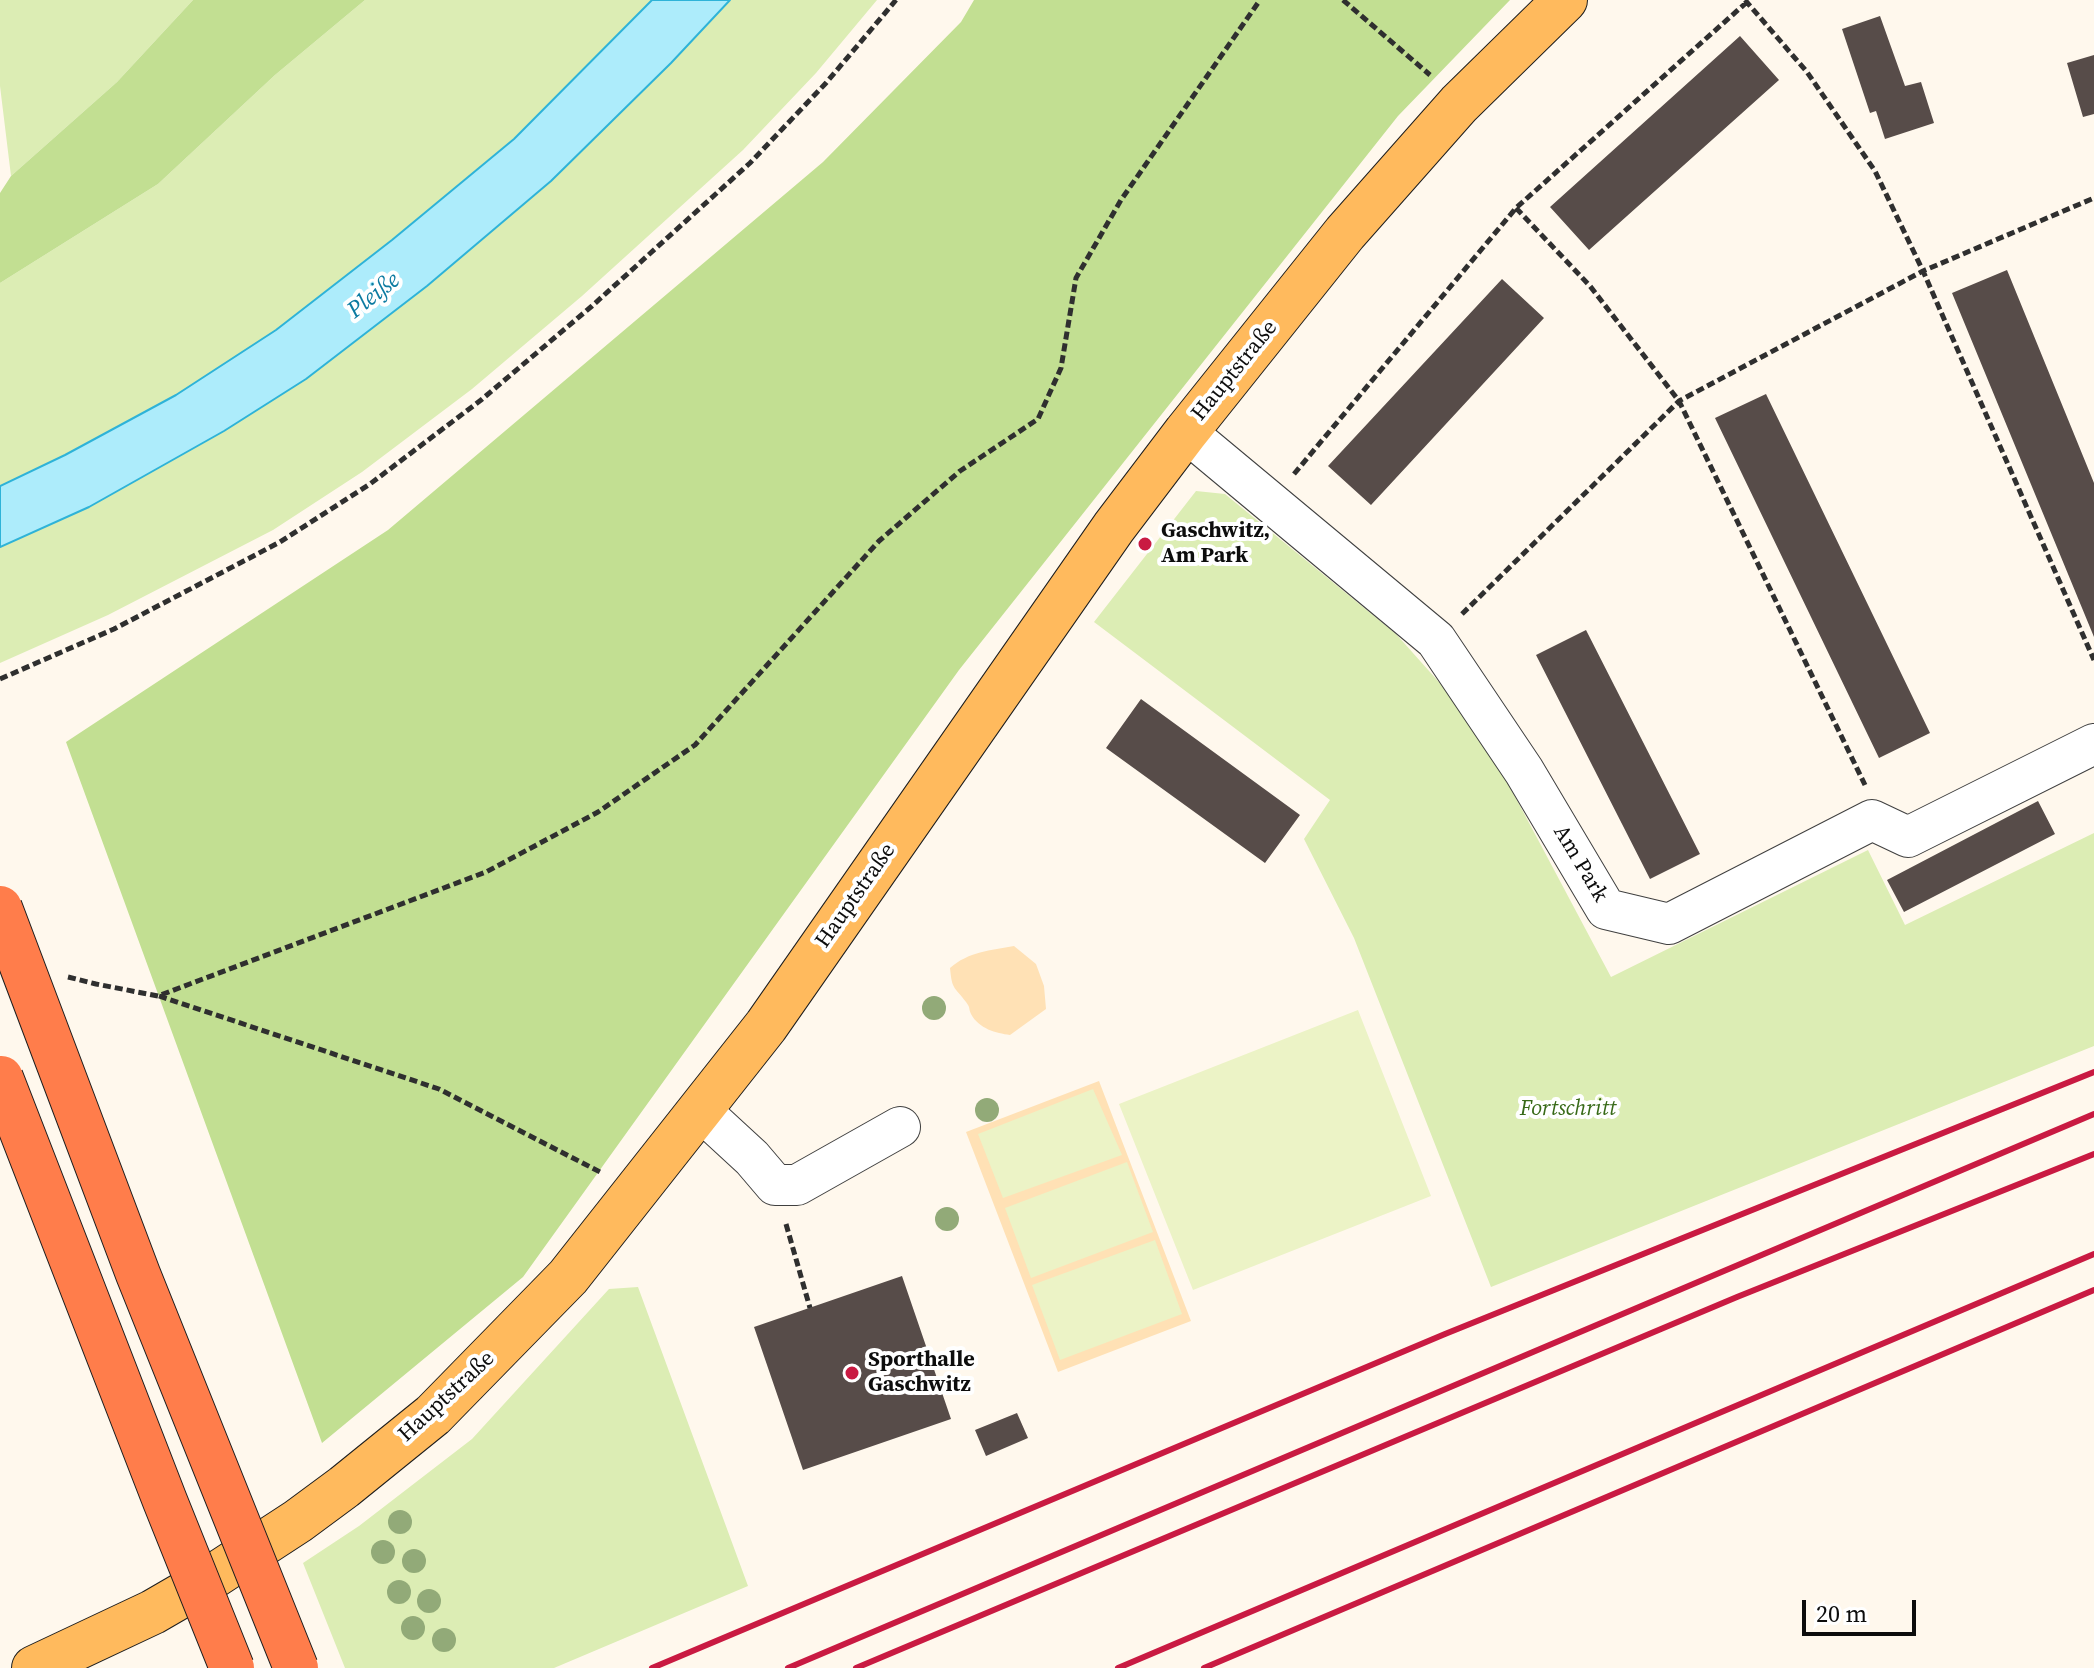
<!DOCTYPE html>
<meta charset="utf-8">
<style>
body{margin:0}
#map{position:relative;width:2094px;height:1668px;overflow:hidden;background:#fff8ed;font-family:"Source Serif 4",serif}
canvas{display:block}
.scale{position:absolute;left:1802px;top:1600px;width:114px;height:36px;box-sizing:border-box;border:4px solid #0d0d0d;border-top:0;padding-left:10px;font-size:24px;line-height:28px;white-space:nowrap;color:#0d0d0d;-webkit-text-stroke:6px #fff;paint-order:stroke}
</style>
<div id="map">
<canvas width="2094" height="1668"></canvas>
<div class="scale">20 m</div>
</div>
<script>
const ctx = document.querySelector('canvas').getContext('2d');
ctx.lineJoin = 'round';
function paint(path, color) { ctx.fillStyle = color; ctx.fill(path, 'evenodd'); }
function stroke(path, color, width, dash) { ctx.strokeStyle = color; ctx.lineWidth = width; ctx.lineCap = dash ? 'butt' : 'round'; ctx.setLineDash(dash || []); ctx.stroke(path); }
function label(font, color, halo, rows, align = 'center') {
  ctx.font = font + ' "Source Serif 4",serif'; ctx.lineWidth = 8; ctx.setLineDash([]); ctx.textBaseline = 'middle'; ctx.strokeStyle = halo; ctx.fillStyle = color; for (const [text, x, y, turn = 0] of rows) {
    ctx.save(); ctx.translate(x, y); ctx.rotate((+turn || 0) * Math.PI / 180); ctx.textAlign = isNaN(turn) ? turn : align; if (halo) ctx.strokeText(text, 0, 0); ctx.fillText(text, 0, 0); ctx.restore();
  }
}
paint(new Path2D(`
 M0,0H193L117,82L11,176L0,86Z
 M365,0H652L512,140L392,240L276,330L176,395L65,455L0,486V283L158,184L275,75Z
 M730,0H877L816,73L743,150L582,296L472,389L362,472L273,530L108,615L0,663V547L89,507L224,431L306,379L427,286L551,181L671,63Z
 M1196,491L1225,494L1396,634L1446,690L1502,772L1611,977L1868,850L1905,925L2094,833V1046L1491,1287L1354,938L1304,839L1330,800L1094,622Z
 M638,1287L748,1586L554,1668H345L303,1563L359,1526L472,1439L609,1289Z`), '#dcedb4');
paint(new Path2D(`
 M193,0H365L275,75L158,184L0,283V193L11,176L117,82Z
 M974,0H1510L1398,116L959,670L523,1277L322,1443L66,742L388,530L823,162L961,22Z`), '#c2df92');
paint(new Path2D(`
 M1014,946L1036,964L1044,986L1046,1009L1010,1035C996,1033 979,1029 971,1014C968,1007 971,1009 966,1002C954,986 952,990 950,968C968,952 991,950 1014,946Z
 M1099,1081L1191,1321L1058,1372L966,1132Z`), '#ffe1b5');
paint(new Path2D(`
 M1358,1010L1431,1196L1193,1290L1119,1104Z
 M1093,1089L1122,1155L1003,1198L978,1134Z
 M1127,1162L1153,1232L1031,1278L1005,1208Z
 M1155,1240L1182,1314L1060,1360L1032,1285Z`), '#ecf3c6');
const water = new Path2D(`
 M652,0H730L671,63L551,181L427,286L306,379L224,431L89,507L0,547V486L65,455L176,395L276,330L392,240L514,139Z`);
paint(water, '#adecfb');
stroke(water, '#2eb3d8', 2);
paint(new Path2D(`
 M1880,16L1905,86L1921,82L1934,123L1885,139L1876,111L1870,113L1842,29Z
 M1740,36L1779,80L1589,250L1550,207Z
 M2094,55V114L2083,117L2067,63Z
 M2007,270L2094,483V637L1952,293Z
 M1502,279L1544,318L1371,505L1328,466Z
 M1766,394L1930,733L1879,758L1715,418Z
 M1586,630L1700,854L1650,879L1536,655Z
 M1141,699L1300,815L1265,863L1106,748Z
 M2038,801L2055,834L1904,912L1887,880Z
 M902,1276L951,1419L803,1470L754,1327Z
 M1017,1413L1028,1438L986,1456L975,1430Z`), '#574c49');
const minor = new Path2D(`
 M1186,432L1436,640L1524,771L1606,909L1669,924L1872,820L1908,837L2094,744
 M701,1111L752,1158L775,1185H797L900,1127`);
const major = new Path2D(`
 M34,1668L153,1612L203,1583L298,1521L344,1487L433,1415L568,1277L766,1026L1114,527L1186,432L1345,233L1459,104L1565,0`);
stroke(minor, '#404040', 42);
stroke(major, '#1e1e1e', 46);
stroke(new Path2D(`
 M1343,0L1430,75
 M1745,0L1807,72L1875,171L1923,271L2094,660
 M1516,208L1590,286L1679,401L1865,785
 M1294,474L1516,208L1747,2
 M1462,614L1679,401L1923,271L2094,198
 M0,679L114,629L280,542L370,484L481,400L592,306L750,163L826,83L896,0
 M68,977L96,984L158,996L486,872L598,812L695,745L879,541L960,471L1038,419L1061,368L1076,278L1121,200L1260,0
 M159,996L439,1089L602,1173
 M786,1224L810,1308`), '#2f2f2f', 5, [8, 4]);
stroke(minor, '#fff', 40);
stroke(major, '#ffba5d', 44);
stroke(new Path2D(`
 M652,1668L1445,1334L2094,1072
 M788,1668L2094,1114
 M856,1668L1737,1297L2094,1154
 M1118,1668L2094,1254
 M1204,1668L2094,1290`), '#c91a42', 6);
const highwayBridge = new Path2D(`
 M0,908L138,1274L296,1668
 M1,1078L165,1501L232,1668`);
stroke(highwayBridge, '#1e1e1e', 46, []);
stroke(highwayBridge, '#ff7d4b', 44);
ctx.fillStyle = '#92aa78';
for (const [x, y] of [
 [934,1008],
 [987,1110],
 [947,1219],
 [400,1522],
 [383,1552],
 [414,1561],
 [399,1592],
 [429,1601],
 [413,1628],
 [444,1640]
]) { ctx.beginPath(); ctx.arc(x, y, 12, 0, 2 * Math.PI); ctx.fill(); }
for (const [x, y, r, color] of [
 [1145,544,8,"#c91a42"],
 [852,1373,8,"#c91a42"]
]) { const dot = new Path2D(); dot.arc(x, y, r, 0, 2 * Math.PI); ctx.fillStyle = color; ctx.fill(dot); stroke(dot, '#fff', 3); }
label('22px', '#0d0d0d', '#fff', [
 ["Hauptstraße",1235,371,-51],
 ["Am Park",1580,864,59],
 ["Hauptstraße",856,896,-55],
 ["Hauptstraße",447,1397,-43]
]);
label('bold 22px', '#0d0d0d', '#fff', [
 ["Gaschwitz,",1161,531],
 ["Am Park",1161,556],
 ["Sporthalle",868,1360],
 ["Gaschwitz",868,1385]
], 'left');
label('italic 22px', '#386a18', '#fff', [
 ["Fortschritt",1568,1109]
]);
label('italic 24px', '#0c7ba1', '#fff', [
 ["Pleiße",374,296,-38]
]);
</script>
